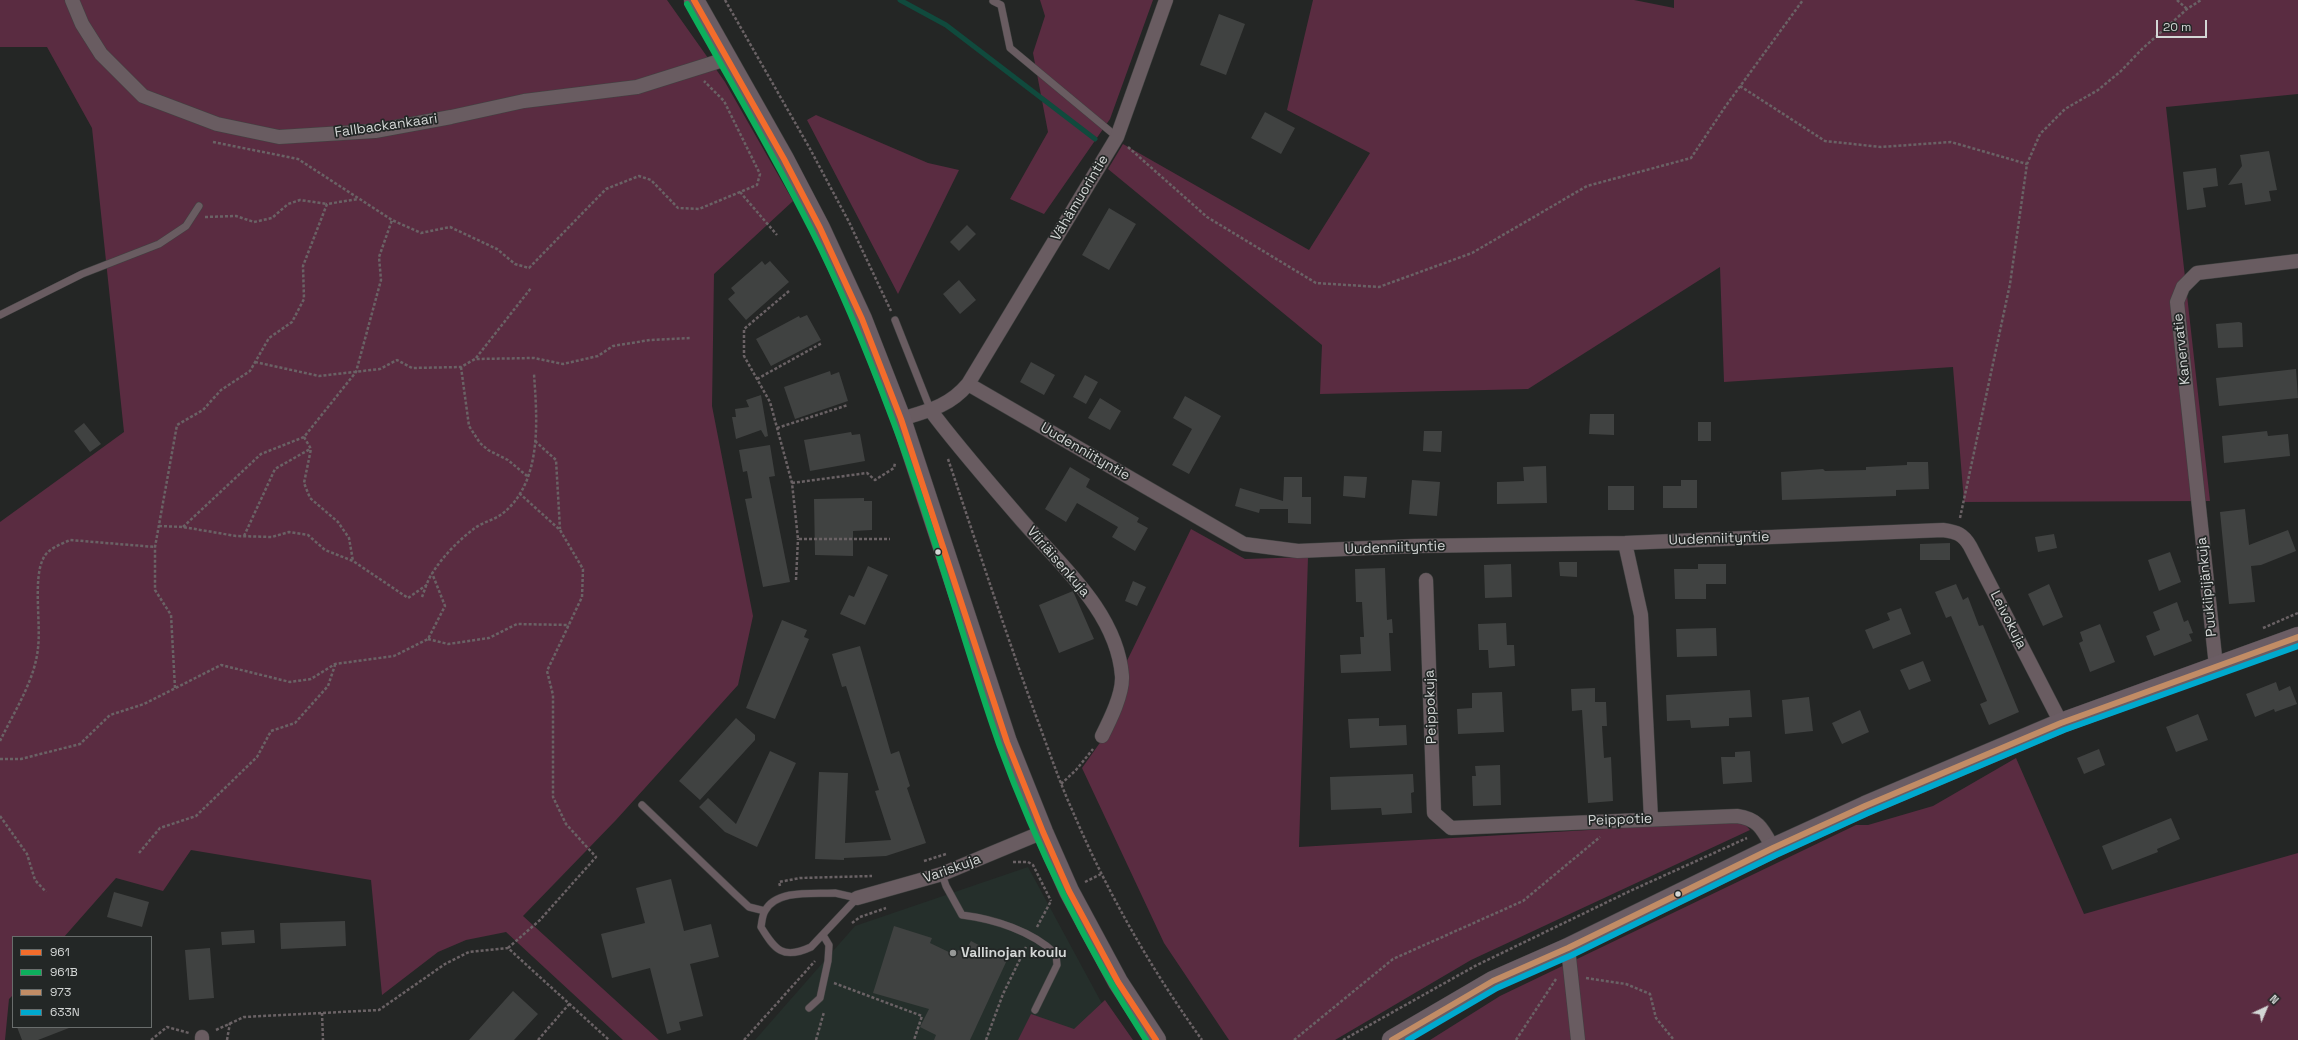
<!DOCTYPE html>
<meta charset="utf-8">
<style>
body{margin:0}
#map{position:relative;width:2298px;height:1040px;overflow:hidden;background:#242625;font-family:"Space Grotesk",sans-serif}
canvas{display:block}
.legend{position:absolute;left:12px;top:936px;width:140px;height:92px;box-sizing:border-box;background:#232726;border:1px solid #696d6c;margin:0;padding:5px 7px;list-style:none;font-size:12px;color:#d3d6d5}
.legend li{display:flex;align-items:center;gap:8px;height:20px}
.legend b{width:20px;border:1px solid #696d6c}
.north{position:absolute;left:2246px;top:988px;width:40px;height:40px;-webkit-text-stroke:3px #232726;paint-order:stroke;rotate:44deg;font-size:11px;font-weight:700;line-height:16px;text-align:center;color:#d3d6d5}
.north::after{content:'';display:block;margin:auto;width:14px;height:18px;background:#d3d6d5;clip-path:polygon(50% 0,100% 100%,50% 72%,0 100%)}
.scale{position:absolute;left:2156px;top:20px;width:51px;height:18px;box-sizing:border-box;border:2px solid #d3d6d5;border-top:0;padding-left:5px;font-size:12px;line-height:14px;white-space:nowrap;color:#d3d6d5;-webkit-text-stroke:3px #232726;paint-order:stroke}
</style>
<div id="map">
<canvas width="2298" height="1040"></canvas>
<ul class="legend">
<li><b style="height:5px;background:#f36c2b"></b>961</li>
<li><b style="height:5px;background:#0daf5c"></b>961B</li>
<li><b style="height:5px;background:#c18c65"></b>973</li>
<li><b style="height:5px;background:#00a9ce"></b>633N</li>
</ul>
<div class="north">N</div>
<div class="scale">20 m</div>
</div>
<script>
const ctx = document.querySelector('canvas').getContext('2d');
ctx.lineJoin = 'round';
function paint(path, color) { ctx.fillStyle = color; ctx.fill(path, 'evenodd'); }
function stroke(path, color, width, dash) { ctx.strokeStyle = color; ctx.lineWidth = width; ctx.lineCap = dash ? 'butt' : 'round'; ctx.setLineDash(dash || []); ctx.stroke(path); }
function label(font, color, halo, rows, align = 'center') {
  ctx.font = font + ' "Space Grotesk",sans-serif'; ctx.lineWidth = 3.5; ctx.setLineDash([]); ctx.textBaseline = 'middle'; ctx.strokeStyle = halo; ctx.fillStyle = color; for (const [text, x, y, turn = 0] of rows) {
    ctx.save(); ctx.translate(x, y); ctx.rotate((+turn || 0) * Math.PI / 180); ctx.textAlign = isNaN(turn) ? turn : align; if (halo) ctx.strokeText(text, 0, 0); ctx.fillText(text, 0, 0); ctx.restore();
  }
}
paint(new Path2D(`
 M1028,867L1119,1035L1118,1040H755L855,926Z`), '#252f2b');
paint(new Path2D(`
 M0,0H667L725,82L793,201L714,274L712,406L753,616L738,685L616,820L523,916L659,1040H623L506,932L466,940L438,952L382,995L371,880L191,850L163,891L116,878L64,937H13V995L9,999L5,1040H0V522L124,432L92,128L47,47H0Z
 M1040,0H1153L1110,119L1044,214L1010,199L1048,132L1033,53L1045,16Z
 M1313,0H1634L1674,8V0H2298V94L2166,107L2210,501L1964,502L1953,367L1724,382L1720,267L1528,389L1320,394L1322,345L1108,169L1123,144L1309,250L1370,153L1287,110Z
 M816,115L928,163L959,170L898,294L807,120Z
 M1191,529L1245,559L1308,557L1299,847L1742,821L1750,830L1471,960L1335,1040H1229L1164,943L1082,768L1104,737L1124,667Z
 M2016,758L2084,914L2298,853V1040H1430L1500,996L1856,825H1868L1933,806Z
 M1105,1000L1133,1040H1018L1031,1014L1074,1029Z`), '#5a2c41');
stroke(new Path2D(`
 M900,0L946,25L1095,139`), '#104a3d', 5);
paint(new Path2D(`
 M1219,14L1245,24L1226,75L1200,65Z
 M1265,112L1295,128L1281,154L1251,138Z
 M2269,151L2277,190L2269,191L2271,201L2245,205L2242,183L2228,185L2242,166L2240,155Z
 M2216,168L2218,186L2203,188L2206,207L2187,210L2183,172Z
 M1109,208L1136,224L1109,270L1082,255Z
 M967,225L976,234L959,251L950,242Z
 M762,261L765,265L770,261L789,282L746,320L728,299L735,293L731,288Z
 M959,280L976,300L960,314L943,294Z
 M807,315L821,340L771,366L756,339L799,316L800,318Z
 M2239,322L2242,323L2243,347L2218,348L2216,324Z
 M1031,362L1055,375L1044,395L1020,382Z
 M2296,369L2298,398L2219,406L2216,378Z
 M830,371L831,375L839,372L848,401L795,419L784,387Z
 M1085,375L1098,382L1086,404L1073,397Z
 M761,395L768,436L765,437L761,430L736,439L732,417H736L735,409L749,407L746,400Z
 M1185,396L1221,416L1189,474L1172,465L1192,429L1173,418Z
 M1100,398L1121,411L1110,430L1088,418Z
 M1590,414H1614V435L1589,434Z
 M1698,422H1711V441H1698Z
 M84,423L101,444L90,452L74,431Z
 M1424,431H1442L1441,452L1423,451Z
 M2267,431L2268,436L2288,434L2290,456L2224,463L2222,436Z
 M851,432L852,435L860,434L865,461L810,471L804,440Z
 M770,445L775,476L769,477L790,582L763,587L745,499L752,498L747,471L743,472L739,450Z
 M1907,462H1928L1929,489L1896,490V496L1782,500L1781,472L1823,469L1825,471L1866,470V467L1907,465Z
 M1546,466L1547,503L1497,504V482L1524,481L1523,467Z
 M1070,467L1090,479L1086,487L1139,518L1137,522L1148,528L1135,551L1112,537L1118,527L1077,503L1066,522L1045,509Z
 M1344,476L1367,477L1365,498L1343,496Z
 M1284,477H1302V497H1311V524L1288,523V509H1260L1259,513L1235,506L1240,488L1283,501Z
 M1412,480L1440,482L1437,516L1409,514Z
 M1681,480H1697V508H1663V486H1681Z
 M1608,486H1634V510H1608Z
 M864,498V501H872V530L853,531V556L815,555L814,499Z
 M2245,509L2249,545L2288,530L2296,551L2261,565L2251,566L2255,602L2229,604L2220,512Z
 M2054,534L2057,548L2038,552L2035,537Z
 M1950,543V560H1920V544Z
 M2170,552L2181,582L2159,591L2148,560Z
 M1559,562H1577V577L1560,576Z
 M1511,564L1512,597L1485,598L1484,565Z
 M1698,564H1726V584H1706V599H1675L1674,569H1698Z
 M868,566L888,575L865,625L840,614L849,595L854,597Z
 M1385,568L1387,620L1392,619L1393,633H1389L1391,671L1341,673L1340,655L1361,654L1360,637H1364L1362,602H1356L1355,569Z
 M1133,581L1146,587L1137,606L1125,601Z
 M1956,584L1963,600L1968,597L1979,626L1983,625L2019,712L1989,725L1980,704L1987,701L1951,616L1946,618L1935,592Z
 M2049,584L2063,617L2043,626L2028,594Z
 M1073,591L1094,639L1059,653L1039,605Z
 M2177,602L2184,622L2188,620L2193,633L2189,634L2192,641L2154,656L2146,636L2160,630L2153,612Z
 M1901,608L1911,634L1873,649L1865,630L1890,620L1887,613Z
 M782,620L807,630L804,637L809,639L775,719L746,708Z
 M1506,623L1507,645H1514L1515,666L1489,668L1488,650H1479L1478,624Z
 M2100,624L2115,662L2090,672L2079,643L2083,641L2080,632Z
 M1716,628L1717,656L1677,657L1676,629Z
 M860,646L891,754L899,751L910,786L907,788L926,843L886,856L844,858V860L815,859L819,772L848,773L845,843L891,840L875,791L879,790L846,686L842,687L832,654Z
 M1923,661L1931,681L1909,690L1900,670Z
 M2276,682L2279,691L2290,686L2297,704L2275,712L2274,709L2255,717L2246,694Z
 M1595,688V702H1606L1607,726H1602L1604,758L1611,757L1613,801L1588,803L1582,710L1572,711L1571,689Z
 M1750,690L1752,717L1729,718V726L1691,728L1690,720L1667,721L1666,695Z
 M1502,692L1504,732L1458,734L1457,709L1472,708V693Z
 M1809,697L1813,731L1785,734L1782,700Z
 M1860,710L1869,732L1842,744L1832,723Z
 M2198,714L2208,740L2176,752L2166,727Z
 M736,718L755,735V740L700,800L679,781Z
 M1379,718V726L1406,725L1407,745L1350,748L1348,719Z
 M2099,749L2105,765L2084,774L2077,758Z
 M770,751L796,763L757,847L725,832L699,807L708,798L736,824Z
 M1750,751L1752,782L1723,784L1721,757H1735V752Z
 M1500,765L1501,805L1473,806L1472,776H1476L1475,766Z
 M1413,774L1414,792L1411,793L1412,813L1382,815L1381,808L1331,810L1330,777Z
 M2171,818L2180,839L2157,849L2158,852L2112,870L2102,846Z
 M671,879L684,931L711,924L719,957L690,964L703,1016L679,1022L681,1030L667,1034L650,968L612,978L601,934L645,923L636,888Z
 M114,892L149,902L142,927L107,917Z
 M345,921L346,946L281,949L280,923Z
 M894,926L932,938L930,943L955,955L958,950L965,952L971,941L1007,960L970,1040H934L936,1035L920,1027L929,1009L873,993Z
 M254,930L255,943L222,945L221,932Z
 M210,948L214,998L189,1000L185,950Z
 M513,991L538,1014L514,1040H469Z
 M17,1027H68L69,1028L38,1040H22Z`), '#404241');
const lane = new Path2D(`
 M993,1L1001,5L1010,48L1117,137
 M0,315L82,274L159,244L186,226L199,206
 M895,320L931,411
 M642,805L735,894L749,907L765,911
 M942,874L946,886L962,915C994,919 1032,931 1056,954L1057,965L1035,1010
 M835,893L857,898L811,947C783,960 775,950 761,927C762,922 762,916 765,911C776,889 814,894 835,893Z
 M809,1008L820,998L828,961L829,945L823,935`);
const street = new Path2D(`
 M72,0L82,24L101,54L143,96L217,124L279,137L375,131L451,117L524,101L637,87L726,59
 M968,384L1117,137L1166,0
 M931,411C958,447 988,481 1018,516C1058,563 1117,611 1122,676C1123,694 1110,720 1102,736
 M901,419C928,411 950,406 968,384L1244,544L1298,551L1415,546L1625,543L1943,530C1957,532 1963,534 1970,546L2061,723
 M1625,543L1641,615L1651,819
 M1426,580L1434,813L1451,828L1737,816C1759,819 1763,830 1773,848
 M2216,666L2177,302L2183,287L2197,273L2298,261
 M857,898L942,874L1043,832
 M1568,948L1578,1040
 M202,1037V1040`);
const secondary = new Path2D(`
 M694,0L784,159L820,228L862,319L901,419L1007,742L1043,832L1069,891L1118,982L1156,1040
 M1392,1040L1493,981L1568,948L1773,848L1865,806L2061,723L2298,637`);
stroke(lane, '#404241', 8);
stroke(street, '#404241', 15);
stroke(secondary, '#404241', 21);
stroke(new Path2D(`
 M725,0L809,147L849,222L891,311
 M2177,0L2187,9
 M1740,86L1825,141L1881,147L1951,142L2027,164
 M213,142L298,159L392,220L421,233L450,227L497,249L515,264L529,268L606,189L639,176L651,180L678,208L699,209L757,185L760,174L724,101L704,81
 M1128,147L1207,217L1316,283L1379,287L1472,253L1587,186L1691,158L1725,107L1803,0
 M740,192L777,235
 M205,217L236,216L254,222L272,218L288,204L300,200L327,204
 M789,291L744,329V356L770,402L792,483L798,539H890
 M476,358L531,288
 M255,362L319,376L380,369L397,360L412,368L461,367L475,359L534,358L563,364L598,356L613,346L650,340L690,338
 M461,367L469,426L480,443L488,450L508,460L527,476
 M757,379L822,343
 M777,428L848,405
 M304,437L311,449L304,483L310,498L338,522L349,538L353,561
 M535,441L556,460L560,529
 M948,459C977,545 1005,631 1036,716C1048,748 1059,781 1073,812C1107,892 1151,969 1202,1040
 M792,483L867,473L875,480L894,468L895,463
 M1960,518L2010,284L2027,164L2040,134L2065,109L2098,90L2121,71L2142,49L2187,9L2201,0
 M159,526L183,527L236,536L272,537L289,532L308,535L325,550L353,561L408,598L428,584
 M183,527L261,454L304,437L356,372L381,280L379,257L392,220
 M244,536L275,469L310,449
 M796,580L798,539
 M422,597C425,589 428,579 433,572C443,556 460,539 475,528C483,522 494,520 502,514C543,482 537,419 534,374
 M2263,628L2298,613
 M428,639L448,644L489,638L517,624L569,625
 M175,688L171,615L155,590V547L177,425L203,410L221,390L250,371L269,338L292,322L304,299L303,266L327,204L358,199
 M0,741C14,712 35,680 38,648C41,624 33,579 43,559C47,549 61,544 70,540L155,547
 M0,759H21L80,744L110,715L144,704L221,665L290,682L311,679L335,664L394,656L428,639L445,606L432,573
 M1061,784L1076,770L1093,749
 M0,816L27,854L35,880L46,892
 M139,853L160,828L196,816L257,757L271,731L295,723L328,686L335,665
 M924,861L946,854
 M1013,862H1028L1033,865L1051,901
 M1085,882L1101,874
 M780,886L779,882L800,878L872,876
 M852,923L860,917L886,908
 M1037,927L1051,901
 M508,948L540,920L596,857L566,824L553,797V695L547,671L582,597L583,569L560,530L519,493
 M1586,978L1626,984L1650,994L1656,1018L1674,1040
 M834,983L922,1016L914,1040
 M322,1013L323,1040
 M216,1030L244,1017L379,1010L445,964L469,952L508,948L609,1040
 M151,1040L167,1027L189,1033
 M227,1040L230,1023
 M538,1040L570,1003
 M744,1040L815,961
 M816,1040L824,1012
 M986,1040L1003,994L1026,947
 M1294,1040L1393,959L1523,901L1600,837
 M1343,1040L1475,966L1630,891L1747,838
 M1516,1040L1556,979`), '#6a6265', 2.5, [3, 2]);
stroke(lane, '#695c61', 7);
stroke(street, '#695c61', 14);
stroke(secondary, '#6b5d64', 20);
stroke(new Path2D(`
 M694,0L784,159L820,228L862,319L901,419L1007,742L1043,832L1069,891L1118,982L1156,1040`), '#f36c2b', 6);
stroke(new Path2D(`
 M687,4C729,79 773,153 811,229C842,290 868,354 892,418C933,525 961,636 999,744C1037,848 1086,947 1146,1040`), '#0daf5c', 6);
stroke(new Path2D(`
 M1392,1040L1493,981L1568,948L1773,848L1865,806L2061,723L2298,637`), '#c18c65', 6);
stroke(new Path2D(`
 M1408,1040L1497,988L1572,955L1776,855L1868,813L2064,730L2298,646`), '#00a9ce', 6);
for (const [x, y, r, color] of [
 [938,552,3.5,"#d3d6d5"],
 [1678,894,3.5,"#d3d6d5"],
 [953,953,4,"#969897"]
]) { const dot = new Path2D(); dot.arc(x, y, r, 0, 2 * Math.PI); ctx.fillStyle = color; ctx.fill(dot); stroke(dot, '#232726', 1.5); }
label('14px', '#d3d6d5', '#232726', [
 ["Fallbackankaari",386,126,-8],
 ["Vähämuorintie",1080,198,-59],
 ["Kanervatie",2182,349,-96],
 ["Uudenniityntie",1085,452,30],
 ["Uudenniityntie",1719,539,-2],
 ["Uudenniityntie",1395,548,-2],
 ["Viiriäisenkuja",1058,562,49],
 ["Puukiipijänkuja",2207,587,-96],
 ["Leivokuja",2008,620,63],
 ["Peippokuja",1431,707,-92],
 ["Peippotie",1620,820,-2],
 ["Variskuja",952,869,-20]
]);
label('bold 14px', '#d3d6d5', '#232726', [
 ["Vallinojan koulu",961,953]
], 'left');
</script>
